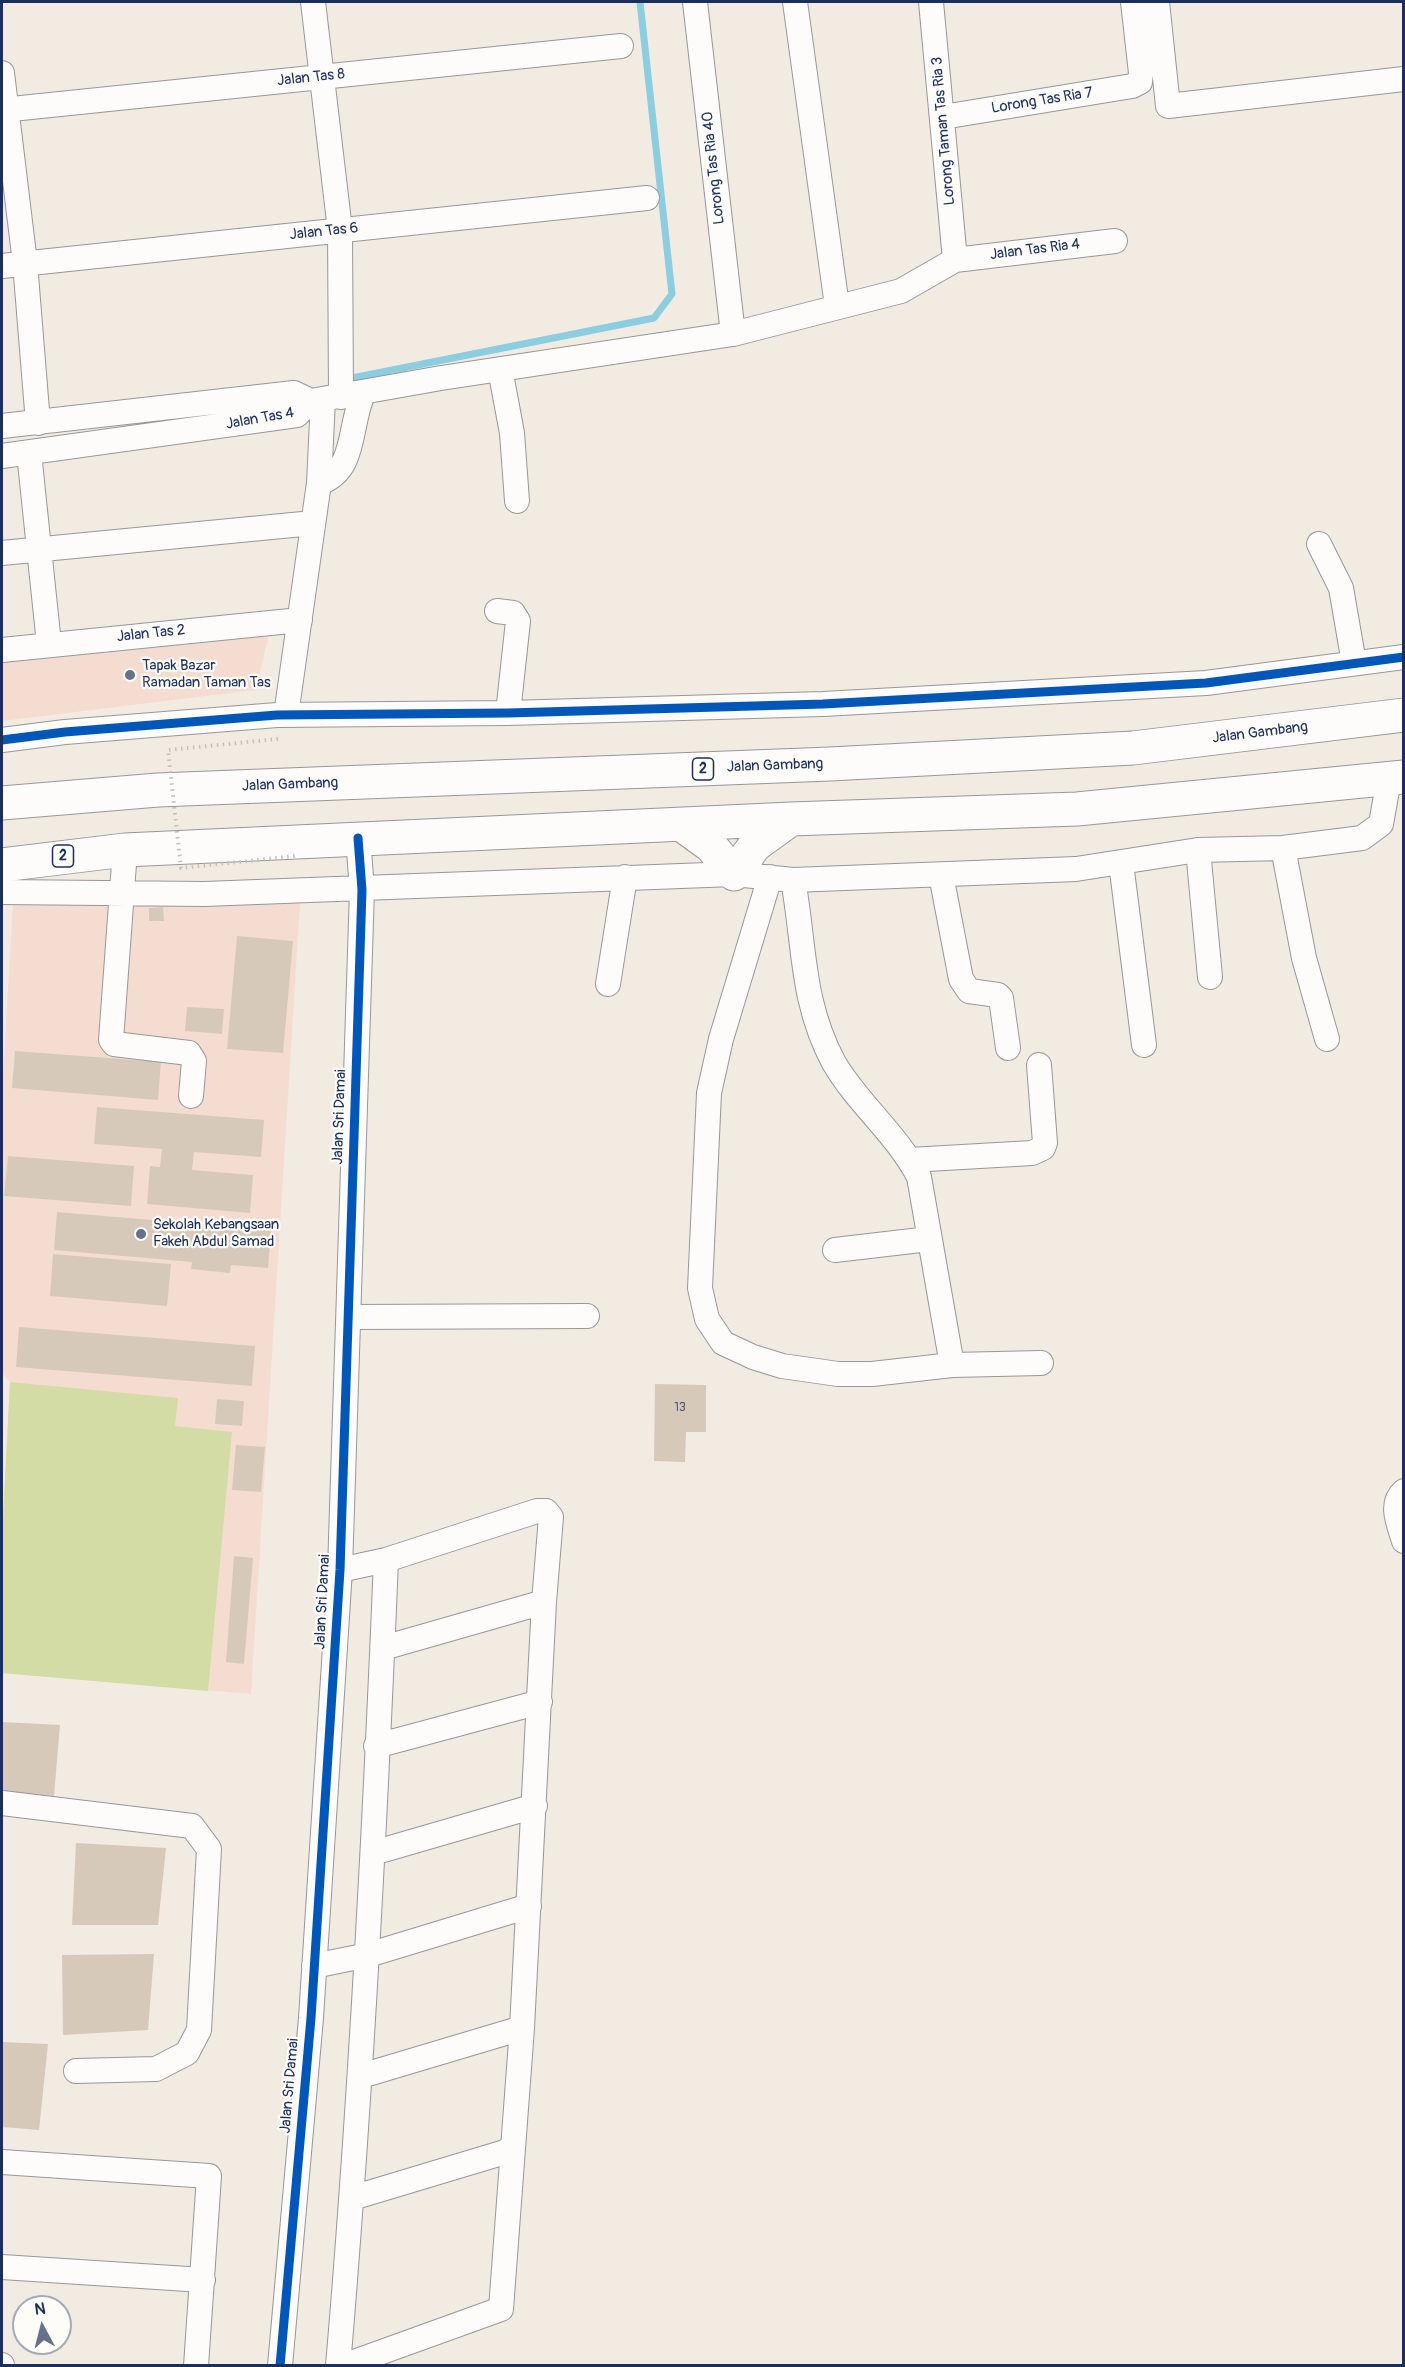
<!DOCTYPE html>
<style>
body{margin:0}
#map{position:relative;width:1405px;height:2367px;overflow:hidden;background:#f2ebe1;font-family:Pangolin,sans-serif}
canvas{display:block}
.frame{position:absolute;inset:0;border:3px solid #1b2f5e;pointer-events:none}
.north{position:absolute;left:12px;top:2295px;width:60px;height:60px;box-sizing:border-box;background:#fdfcf7;border:2px solid #a3aaba;border-radius:50%;rotate:353deg;font-size:16px;font-weight:700;line-height:24px;text-align:center;color:#1b2f5e}
.north::after{content:'';display:block;margin:auto;width:21px;height:27px;background:#66718c;clip-path:polygon(50% 0,100% 100%,50% 72%,0 100%)}
</style>
<div id="map">
<canvas width="1405" height="2367"></canvas>
<div class="frame"></div>
<div class="north">N</div>
</div>
<script>
const ctx = document.querySelector('canvas').getContext('2d');
ctx.lineJoin = 'round';
function paint(path, color) { ctx.fillStyle = color; ctx.fill(path, 'evenodd'); }
function stroke(path, color, width, dash) { ctx.strokeStyle = color; ctx.lineWidth = width; ctx.lineCap = dash ? 'butt' : 'round'; ctx.setLineDash(dash || []); ctx.stroke(path); }
function label(font, color, halo, rows, align = 'center') {
  ctx.font = font + ' Pangolin,sans-serif'; ctx.lineWidth = 4.5; ctx.setLineDash([]); ctx.textBaseline = 'middle'; ctx.strokeStyle = halo; ctx.fillStyle = color; for (const [text, x, y, turn = 0] of rows) {
    ctx.save(); ctx.translate(x, y); ctx.rotate((+turn || 0) * Math.PI / 180); ctx.textAlign = isNaN(turn) ? turn : align; if (halo) ctx.strokeText(text, 0, 0); ctx.fillText(text, 0, 0); ctx.restore();
  }
}
paint(new Path2D(`
 M269,635L255,690L2,721V661Z
 M13,903H300L251,1694L2,1673V1538L10,1382L2,1373V1094Z`), '#f4ddd0');
paint(new Path2D(`
 M10,1382L178,1398L175,1426L232,1432L208,1691L2,1673V1538Z`), '#d3dca5');
stroke(new Path2D(`
 M352,378L654,318L672,294L640,2`), '#8ccde0', 7);
paint(new Path2D(`
 M163,907L164,921H149V908Z
 M237,936L293,941L283,1053L227,1049Z
 M187,1007L224,1009L222,1034L185,1031Z
 M15,1051L161,1062L158,1100L12,1088Z
 M97,1107L264,1120L261,1157L194,1152L192,1170L253,1175L250,1213L147,1204L150,1166L160,1167L162,1149L94,1144Z
 M8,1156L134,1166L131,1206L4,1196Z
 M57,1212L271,1230L268,1268L231,1265L230,1273L191,1269L192,1262L54,1250Z
 M53,1254L171,1264L167,1306L50,1296Z
 M19,1327L255,1346L252,1386L16,1367Z
 M655,1384L706,1385V1432H686L685,1462L654,1461Z
 M217,1399L244,1401L242,1426L215,1424Z
 M236,1445L265,1447L261,1492L232,1490Z
 M234,1556L253,1558L244,1664L226,1662Z
 M2,1722L60,1725L54,1796L2,1792Z
 M76,1843L166,1848L158,1925H72Z
 M154,1954L148,2030L63,2035L62,1955Z
 M2,2042L48,2044L39,2130L2,2127Z`), '#d7c9b9');
const minor = new Path2D(`
 M313,2L340,230L341,397
 M695,2L733,334
 M795,2L837,306
 M931,2L955,260
 M1157,2L1168,106L1404,79
 M2,73L25,263L38,423
 M2,110L621,46
 M943,117L1132,86L1140,82L1141,73L1133,2
 M2,266L647,198
 M500,369L512,433L517,501
 M311,401L441,378L733,334L901,291L955,260L1115,241
 M2,426L294,393L311,401
 M29,453L49,644
 M2,456L297,415L311,401
 M319,483C358,470 348,424 364,392
 M1319,544L1341,588L1354,663
 M2,553L313,523
 M497,611L513,613L518,621L508,713
 M2,650L300,620
 M286,715L319,483L323,399
 M2,740L65,732L277,715L508,713L823,704L1206,683L1404,657
 M1283,848L1304,958L1327,1039
 M125,850L111,1040L114,1044L189,1053L194,1061L191,1096
 M1198,850L1210,977
 M1121,863L1144,1045
 M941,875L961,979L969,991L998,995L1001,998L1008,1048
 M770,877L721,1039L709,1093L700,1288L707,1319L723,1343L753,1357L782,1366L838,1374H872L952,1365L1041,1363
 M793,880C805,946 801,1002 834,1063C858,1104 897,1134 919,1177L952,1365
 M2,892L204,894L734,874L793,880L1076,869L1198,850L1283,848L1362,838L1381,824L1389,779
 M608,984L625,877
 M910,1160L1032,1153L1043,1148L1045,1143L1039,1065
 M835,1250L929,1239
 M349,1317L587,1316
 M1404,1491C1389,1504 1399,1524 1404,1541
 M340,1570L386,1560L537,1511H546L551,1517L544,1602L522,2028L501,2309L343,2366
 M383,1648L544,1602
 M376,1746L540,1702
 M2,1803L192,1826L209,1849L199,2030L187,2053L156,2069L76,2071
 M373,1853L535,1806
 M314,1966L368,1955L529,1906
 M361,2076L522,2028
 M2,2162L209,2176L196,2366
 M352,2198L505,2152L511,2148
 M2,2267L203,2280
 M2,2365V2366
 M280,2366L311,2018L340,1570L362,890L358,838
 M338,2366C361,2097 375,1829 386,1560`);
const highway = new Path2D(`
 M2,803L158,790L830,764L1133,748L1404,715
 M682,825L711,846L734,874L755,845L791,819
 M2,865L125,850L791,819L1077,809L1404,777`);
stroke(minor, '#97979a', 26);
stroke(highway, '#97979a', 35);
stroke(minor, '#fdfcfa', 24);
stroke(highway, '#fdfcfa', 33);
stroke(new Path2D(`
 M278,739L168,750L181,868L296,856`), '#c1c1c4', 4, [1.5, 4.5]);
stroke(new Path2D(`
 M2,740L65,732L277,715L508,713L823,704L1206,683L1404,657
 M280,2366L311,2018L340,1570L362,890L358,838`), '#0057b8', 9);
for (const [x, y, r, color] of [
 [130,675,6,"#66718c"],
 [141,1234,6,"#66718c"]
]) { const dot = new Path2D(); dot.arc(x, y, r, 0, 2 * Math.PI); ctx.fillStyle = color; ctx.fill(dot); stroke(dot, '#fdfcf7', 2); }
label('12px', '#4a5675', null, [
 ["13",680,1408]
]);
for (const [x, y, w] of [
 [703,769,21],
 [63,856,21]
]) { const box = new Path2D(); box.roundRect(x - w / 2, y - 11, w, 22, 4.5); ctx.fillStyle = '#fdfcf7'; ctx.fill(box); stroke(box, '#1b2f5e', 1.5); }
label('bold 14px', '#1b2f5e', null, [
 ["2",703,769],
 ["2",63,856]
]);
label('15px', '#1b2f5e', '#fdfcf7', [
 ["Jalan Tas 8",311,78,-6],
 ["Lorong Tas Ria 7",1042,101,-9],
 ["Lorong Taman Tas Ria 3",944,131,-95],
 ["Lorong Tas Ria 40",714,168,-96],
 ["Jalan Tas 6",324,232,-6],
 ["Jalan Tas Ria 4",1035,250,-7],
 ["Jalan Tas 4",260,419,-10],
 ["Jalan Tas 2",151,634,-6],
 ["Jalan Gambang",1260,733,-7],
 ["Jalan Gambang",775,766,-2],
 ["Jalan Gambang",290,785,-2],
 ["Jalan Sri Damai",340,1117,-88],
 ["Jalan Sri Damai",323,1602,-87],
 ["Jalan Sri Damai",290,2086,-85]
]);
label('15px', '#1b2f5e', '#fdfcf7', [
 ["Tapak Bazar",142,666],
 ["Ramadan Taman Tas",142,683],
 ["Sekolah Kebangsaan",153,1225],
 ["Fakeh Abdul Samad",153,1242]
], 'left');
</script>
